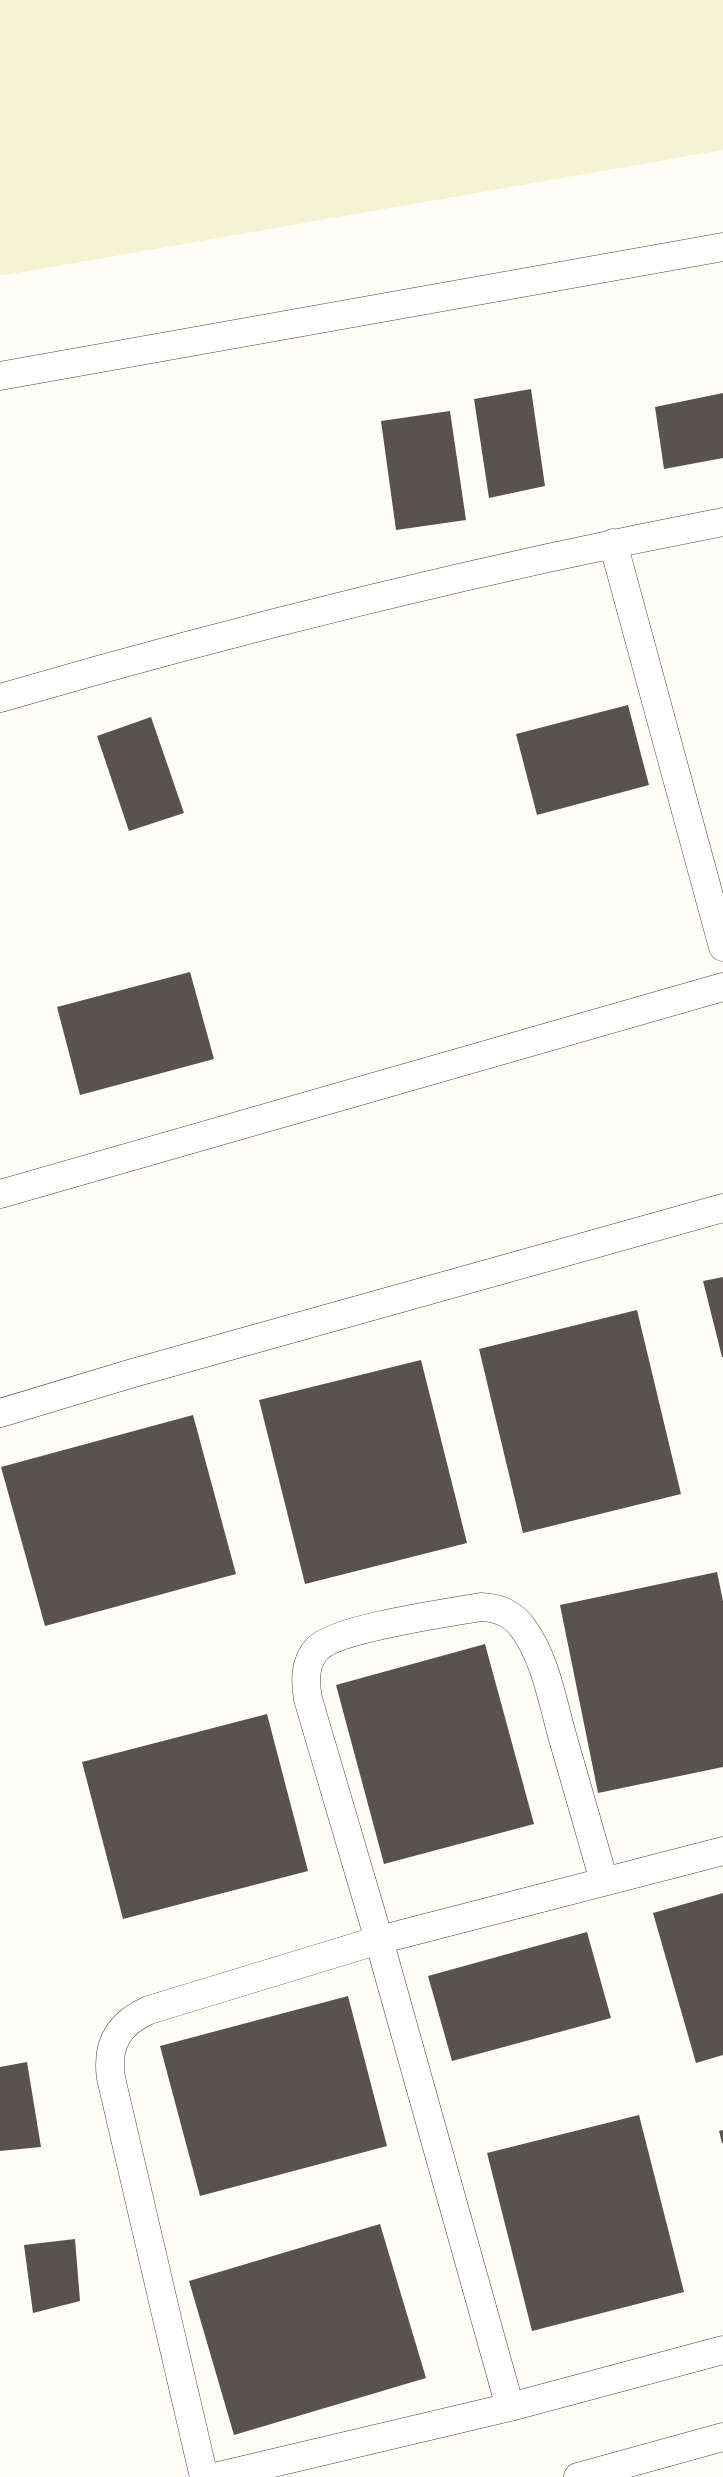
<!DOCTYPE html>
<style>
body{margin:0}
canvas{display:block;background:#fffdf5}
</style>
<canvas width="723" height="2477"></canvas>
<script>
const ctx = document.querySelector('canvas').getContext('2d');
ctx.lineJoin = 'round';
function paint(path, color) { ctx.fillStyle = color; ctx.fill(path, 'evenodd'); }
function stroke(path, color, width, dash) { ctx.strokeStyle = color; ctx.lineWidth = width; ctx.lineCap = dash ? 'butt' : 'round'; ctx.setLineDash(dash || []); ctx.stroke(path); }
paint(new Path2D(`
 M0,0H723V150L0,276Z`), '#f6f3d4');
paint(new Path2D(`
 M531,389L545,486L489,498L474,399Z
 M723,393V458L664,469L655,407Z
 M450,411L466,520L396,530L381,421Z
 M628,705L649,785L537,815L516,734Z
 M151,717L184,813L129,831L97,736Z
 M190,972L214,1059L80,1095L57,1007Z
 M723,1277V1357H722L703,1281Z
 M637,1310L681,1494L523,1533L479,1349Z
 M421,1360L467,1543L305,1584L259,1400Z
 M193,1415L236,1574L45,1626L1,1467Z
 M717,1572L723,1601V1767L598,1793L560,1605Z
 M485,1644L534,1824L384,1864L336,1685Z
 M267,1714L308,1871L123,1919L82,1762Z
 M723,1893V2055L696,2063L653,1913Z
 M587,1932L611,2018L452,2061L428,1976Z
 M348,1996L387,2146L200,2196L160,2046Z
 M27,2062L41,2147L0,2151V2067Z
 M639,2115L684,2292L532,2331L487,2153Z
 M723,2130V2143H722L719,2131Z
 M380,2224L426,2378L234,2435L189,2281Z
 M75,2239L80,2301L33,2313L24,2245Z`), '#5a524d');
const minor = new Path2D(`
 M0,376L723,247
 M613,543L723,947
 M0,698C238,629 479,569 723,522
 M0,1194L723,987
 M0,1413L133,1373L723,1208
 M510,2407L379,1940L308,1699C305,1681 304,1662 318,1648C339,1628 447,1613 481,1607C499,1608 512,1613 523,1628C545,1658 552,1699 562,1735C576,1783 590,1832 604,1881
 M204,2477L111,2078C106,2044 119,2023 149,2010L379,1940L723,1851
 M214,2477L510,2407L723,2350
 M578,2477L723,2437`);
stroke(minor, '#444', 29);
stroke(minor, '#fff', 28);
</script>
